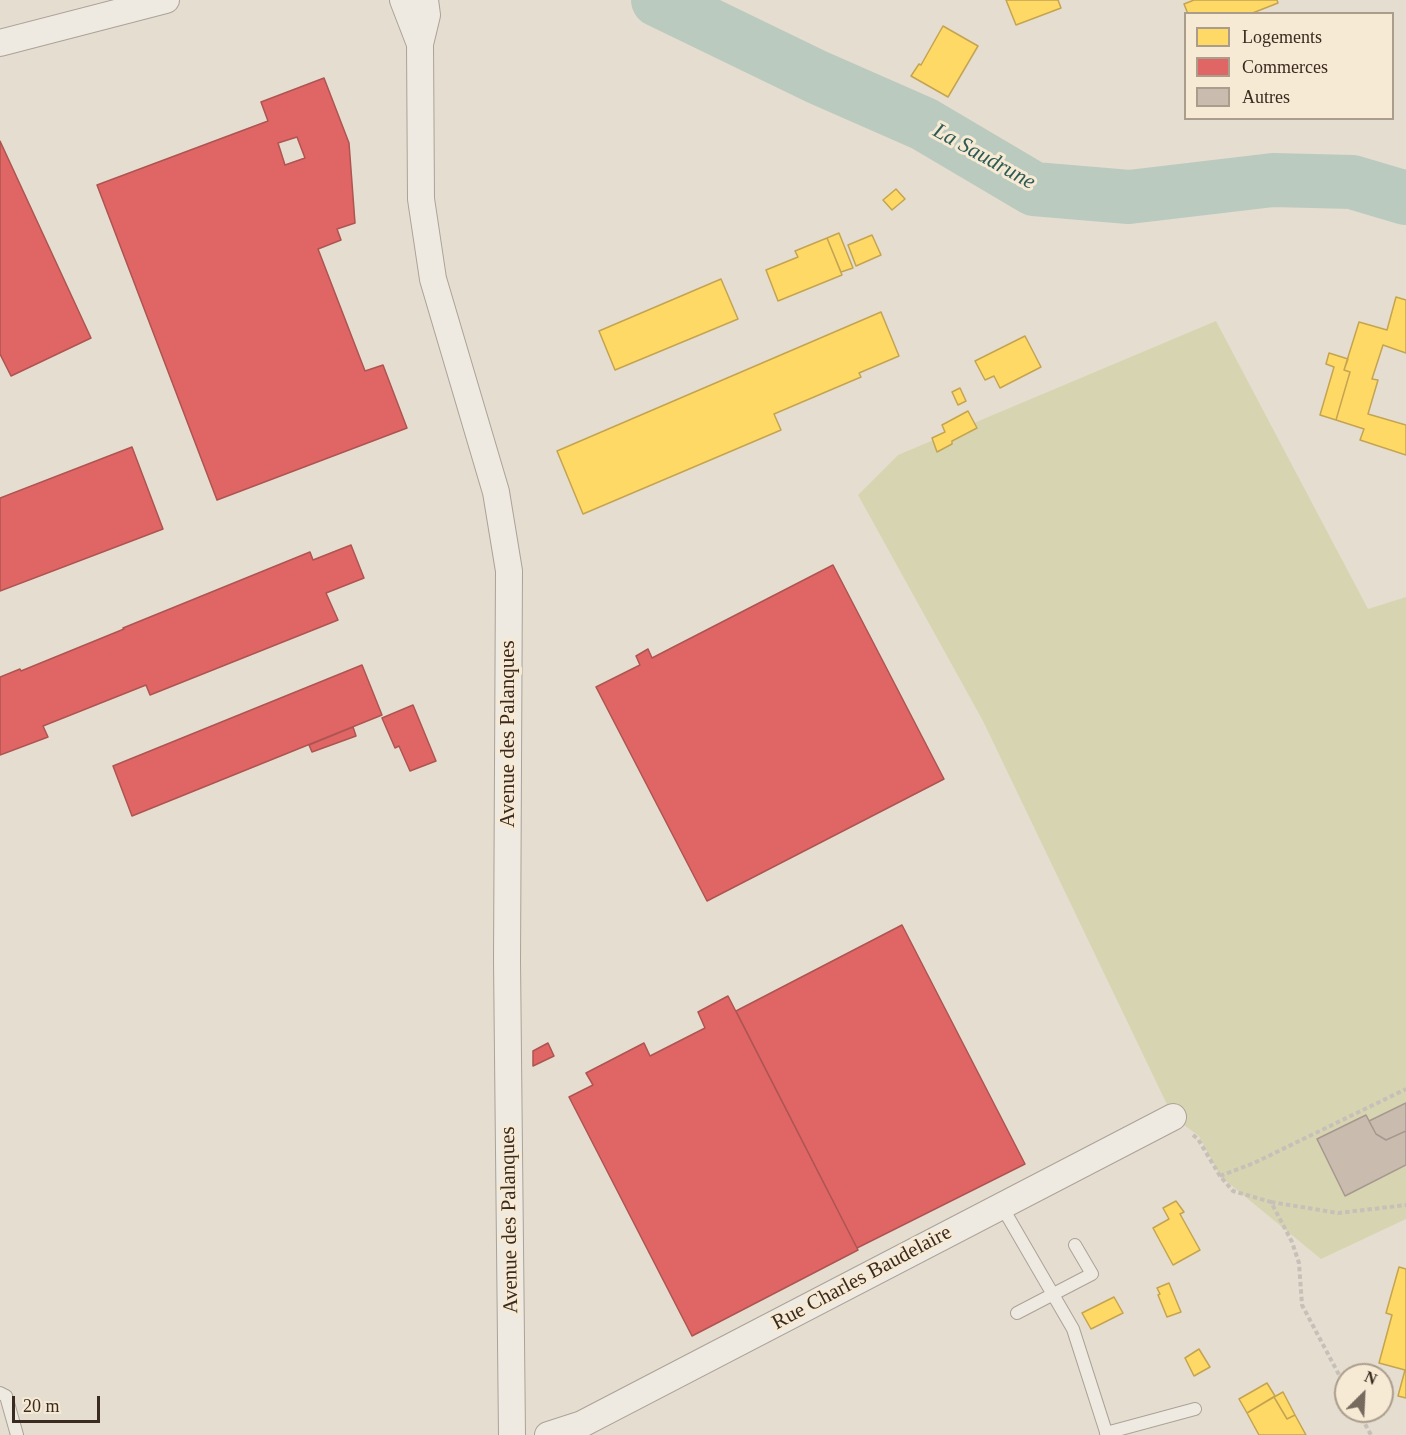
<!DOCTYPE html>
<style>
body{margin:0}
#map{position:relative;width:1406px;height:1435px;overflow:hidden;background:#e5ddcf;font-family:Georgia,serif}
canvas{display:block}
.legend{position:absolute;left:1184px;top:12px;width:210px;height:108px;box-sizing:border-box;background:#f6ead5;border:2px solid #ab9d8c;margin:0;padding:8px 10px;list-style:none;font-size:18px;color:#3b2a1f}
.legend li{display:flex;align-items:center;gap:12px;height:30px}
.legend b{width:30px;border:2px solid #ab9d8c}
.north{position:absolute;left:1334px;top:1363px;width:60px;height:60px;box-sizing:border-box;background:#f6ead5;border:2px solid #ab9d8c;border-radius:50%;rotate:24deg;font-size:16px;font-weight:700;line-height:24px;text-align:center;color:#3b2a1f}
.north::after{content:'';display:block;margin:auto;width:21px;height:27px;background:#76695d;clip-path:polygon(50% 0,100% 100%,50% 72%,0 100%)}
.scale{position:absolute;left:12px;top:1396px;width:88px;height:27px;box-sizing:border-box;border:3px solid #3b2a1f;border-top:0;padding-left:8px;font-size:18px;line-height:21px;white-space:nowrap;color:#3b2a1f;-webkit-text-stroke:4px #f6ead5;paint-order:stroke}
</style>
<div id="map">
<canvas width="1406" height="1435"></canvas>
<ul class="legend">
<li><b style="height:16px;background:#ffd966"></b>Logements</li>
<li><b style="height:16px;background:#e06666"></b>Commerces</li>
<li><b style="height:16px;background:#cabbaf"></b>Autres</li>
</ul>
<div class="north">N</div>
<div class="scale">20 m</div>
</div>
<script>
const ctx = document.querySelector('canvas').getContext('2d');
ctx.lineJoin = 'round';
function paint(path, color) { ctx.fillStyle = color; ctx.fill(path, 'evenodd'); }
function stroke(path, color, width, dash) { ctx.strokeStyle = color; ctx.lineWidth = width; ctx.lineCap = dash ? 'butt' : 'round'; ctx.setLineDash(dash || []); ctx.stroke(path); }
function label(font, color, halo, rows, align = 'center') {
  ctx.font = font + ' Georgia,serif'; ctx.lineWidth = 6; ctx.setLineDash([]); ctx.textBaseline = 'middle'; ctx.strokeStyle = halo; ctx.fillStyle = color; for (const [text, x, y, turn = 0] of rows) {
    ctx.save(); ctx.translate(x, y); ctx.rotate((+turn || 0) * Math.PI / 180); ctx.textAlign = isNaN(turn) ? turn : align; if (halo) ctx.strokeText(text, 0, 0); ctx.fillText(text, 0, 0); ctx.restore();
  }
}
paint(new Path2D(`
 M1216,321L1368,609L1406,597V1219L1321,1259L1220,1176L1199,1136L1173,1117L983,721L858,495L898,455Z`), '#d7d5b1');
const homes = new Path2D(`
 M1006,0H1058L1061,8L1016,25Z
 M1194,0H1277L1278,3L1250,14H1188L1184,4Z
 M943,26L978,46L948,97L911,76L919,64L921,65Z
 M896,189L905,199L892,210L883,200Z
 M839,233L853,268L841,272L827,238Z
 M872,235L881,255L856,266L848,245Z
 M827,238L842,275L778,301L766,270L798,257L795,251Z
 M721,279L738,319L615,370L599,331Z
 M1396,297L1406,300V353L1383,345L1372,379L1378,380L1368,414L1406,425V455L1360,440L1364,429L1336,420L1350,372L1344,370L1359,322L1387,330Z
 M881,312L899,356L859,373L861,377L774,414L781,430L583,514L557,451Z
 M1025,336L1041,367L1000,388L994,376L985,380L975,361Z
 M1329,353L1348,359L1344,370L1350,372L1336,420L1320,415L1334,367L1326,364Z
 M960,388L966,401L958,405L952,392Z
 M968,411L977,428L952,441V444L937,452L932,438L945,432L942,425Z
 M1176,1201L1184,1212L1180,1214L1200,1250L1173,1265L1153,1228L1169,1219L1163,1208Z
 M1399,1267L1406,1269V1398L1398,1396L1405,1370L1379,1363L1392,1315L1386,1313Z
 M1169,1283L1181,1312L1167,1317L1158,1295L1160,1294L1157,1288Z
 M1114,1297L1123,1313L1091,1329L1082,1313Z
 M1199,1349L1210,1367L1194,1376L1185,1358Z
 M1267,1383L1275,1396L1247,1413L1239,1399Z
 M1283,1392L1295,1415L1287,1419L1274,1397Z
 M1274,1397L1287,1419L1295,1415L1306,1435H1259L1247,1413Z`);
paint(homes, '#ffd966');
stroke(homes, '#c4a451', 1.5);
const shops = new Path2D(`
 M324,78L349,143L355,223L337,229L341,240L318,249L365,371L383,365L407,428L217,500L97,185L268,121L261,102ZM297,137L305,158L285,165L278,143Z
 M0,141L91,338L11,376L0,354Z
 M132,447L163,529L0,591V498Z
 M351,545L364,578L326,593L338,620L150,695L146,685L43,726L48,737L0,755V677L20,669L21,671L124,629L123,628L310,552L313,560Z
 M833,565L944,779L707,901L596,687L640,665L636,656L648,649L652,658Z
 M362,665L382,715L132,816L113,766Z
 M413,705L436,761L410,771L399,746L395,748L382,718Z
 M353,727L356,736L312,752L309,745Z
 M902,925L1025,1164L857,1248L736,1011Z
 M728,996L858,1250L692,1336L569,1097L593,1085L586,1073L644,1043L650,1056L705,1028L698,1012Z
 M548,1043L554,1056L533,1066V1051Z`);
paint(shops, '#e06666');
stroke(shops, '#ae5451', 1.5);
stroke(new Path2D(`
 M658,0L817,77L924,124L1034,189L1129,197L1273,180L1352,182L1406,198`), '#bacabf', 54);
const building = new Path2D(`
 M1406,1103V1131L1386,1140L1376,1134L1369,1121Z
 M1366,1115L1376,1134L1386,1140L1406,1131V1165L1345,1196L1317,1139Z`);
paint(building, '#cabbaf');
stroke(building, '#a6988e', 1.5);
const lane = new Path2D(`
 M1001,1205L1073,1329L1107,1435
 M1017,1313L1092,1274L1075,1245
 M0,1393L6,1396L17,1435
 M1106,1433L1195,1409`);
const street = new Path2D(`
 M403,0L420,44
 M425,0L427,15L420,44L421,199L433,279L496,492L509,571L507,961L512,1435
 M0,43L166,0
 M548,1435L582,1424L1173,1117`);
stroke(lane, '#aba298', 14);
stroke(street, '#aba298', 28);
stroke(new Path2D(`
 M1193,1135L1198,1139L1220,1176L1233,1191L1271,1202L1292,1242L1299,1263L1302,1305L1346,1388
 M1220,1176L1254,1163L1406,1089
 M1271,1202L1338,1213L1406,1205
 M1358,1411L1371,1435`), '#c6c0b8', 4, [4.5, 3]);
stroke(lane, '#eee9e1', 12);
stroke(street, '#eee9e1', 26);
label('21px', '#3b2a1f', '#f6ead5', [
 ["Avenue des Palanques",508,734,-90],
 ["Avenue des Palanques",510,1220,-91],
 ["Rue Charles Baudelaire",862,1278,-28]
]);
label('italic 22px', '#2e5a54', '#f6ead5', [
 ["La Saudrune",984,157,29]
]);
</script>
